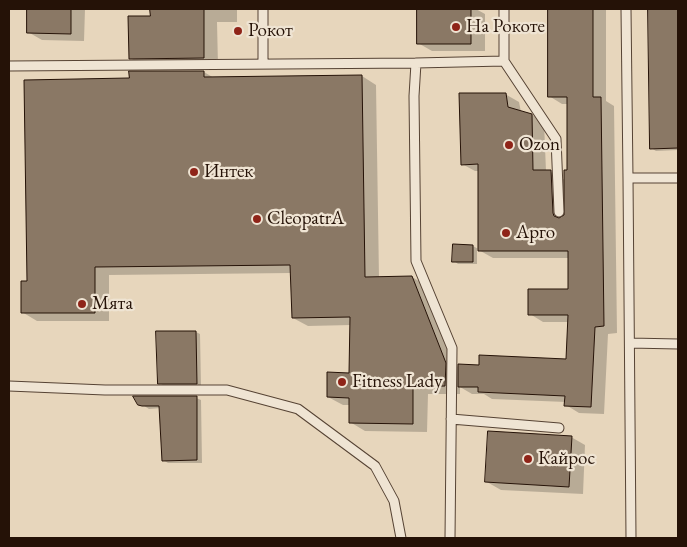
<!DOCTYPE html>
<meta charset="utf-8">
<style>
body{margin:0}
#map{position:relative;width:687px;height:547px;overflow:hidden;background:#e7d6bc;font-family:"EB Garamond",serif}
canvas{display:block}
.frame{position:absolute;inset:0;border:10px solid #251207;pointer-events:none}
</style>
<div id="map">
<canvas width="687" height="547"></canvas>
<div class="frame"></div>
</div>
<script>
const ctx = document.querySelector('canvas').getContext('2d');
ctx.lineJoin = 'round';
function paint(path, color) { ctx.fillStyle = color; ctx.fill(path, 'evenodd'); }
function stroke(path, color, width, dash) { ctx.strokeStyle = color; ctx.lineWidth = width; ctx.lineCap = dash ? 'butt' : 'round'; ctx.setLineDash(dash || []); ctx.stroke(path); }
function label(font, color, halo, rows, align = 'center') {
  ctx.font = font + ' "EB Garamond",serif'; ctx.lineWidth = 4.5; ctx.setLineDash([]); ctx.textBaseline = 'middle'; ctx.strokeStyle = halo; ctx.fillStyle = color; for (const [text, x, y, turn = 0] of rows) {
    ctx.save(); ctx.translate(x, y); ctx.rotate((+turn || 0) * Math.PI / 180); ctx.textAlign = isNaN(turn) ? turn : align; if (halo) ctx.strokeText(text, 0, 0); ctx.fillText(text, 0, 0); ctx.restore();
  }
}
paint(new Path2D(`
 M28,9H85L84,41L42,40L28,32Z
 M152,9H237V22H217L218,66H144L130,58L152,17Z
 M418,9H476L485,14V51H432L418,43Z
 M549,9H606V101L614,106L617,333L608,334L604,414L579,413L566,405V402L492,399L484,394H472L460,387V394H428L427,432L365,431L350,422V405H343L328,397L351,374V325L308,326L293,318L291,273L109,275V321H37L22,312L29,282L130,79L204,72L214,78L362,76L376,85L379,278L412,277L427,286L459,370L480,366L567,361L569,322H543L530,314L569,290V258H493L477,249V264H458L454,261L473,246L480,250V171H475L462,164L505,94L519,102L521,112L531,114L544,122L546,171L551,172L565,180L569,172L568,104H562L549,96Z
 M649,9H678V150L656,151L651,148Z
 M196,332L200,334L201,386H164L160,383Z
 M134,398H196L201,400L202,463H168L163,460L161,408L149,409L135,400Z
 M571,437L585,445L583,494L501,490L487,482Z`), '#0003');
const building = new Path2D(`
 M27,9H71V34L27,33Z
 M150,9H204V58L129,59L128,16H150Z
 M417,9H471V44H417Z
 M548,9H593V97H601L604,326L595,327L591,407L564,406L565,396L478,392V387H458V364L479,365V355L566,359L568,315H528V289H568V251H478V164L461,165L459,93H506L508,107L532,114L533,170H551L553,213L554,216L559,218L564,215V170H567V97H548Z
 M648,9H678V148L650,149Z
 M129,71H204V77L362,75L365,277L412,276L446,363L445,386L413,387V424L349,423V398L327,397V372L349,373L350,317L292,318L290,265L95,267V313H21V281H27L24,80L129,78Z
 M453,244L473,245V262H452Z
 M156,331H196L197,384H158Z
 M133,396H197V460L162,461L159,406H142L138,405Z
 M488,431L572,436L569,487L485,482Z`);
paint(building, '#8a7865');
stroke(building, '#251207', 1);
const service = new Path2D(`
 M263,9V64
 M626,9L628,178
 M504,61L556,139L559,212
 M416,63L504,61V9
 M9,66L416,63L414,96L416,261L452,348L450,538
 M630,343L678,344
 M9,386L105,390H227L298,409L375,466L394,501L401,538
 M451,419L559,428
 M631,538L628,178H678`);
stroke(service, '#564334', 11);
stroke(service, '#efe4d3', 9);
for (const [x, y, r, color] of [
 [456,27,5,"#8f2418"],
 [238,31,5,"#8f2418"],
 [509,145,5,"#8f2418"],
 [194,172,5,"#8f2418"],
 [257,219,5,"#8f2418"],
 [506,233,5,"#8f2418"],
 [82,304,5,"#8f2418"],
 [342,382,5,"#8f2418"],
 [528,459,5,"#8f2418"]
]) { const dot = new Path2D(); dot.arc(x, y, r, 0, 2 * Math.PI); ctx.fillStyle = color; ctx.fill(dot); stroke(dot, '#efe4d3', 2); }
label('19px', '#251207', '#efe4d3', [
 ["На Рокоте",466,27],
 ["Рокот",248,31],
 ["Ozon",519,145],
 ["Интек",204,172],
 ["CleopatrA",267,219],
 ["Арго",516,233],
 ["Мята",92,304],
 ["Fitness Lady",352,382],
 ["Кайрос",538,459]
], 'left');
</script>
